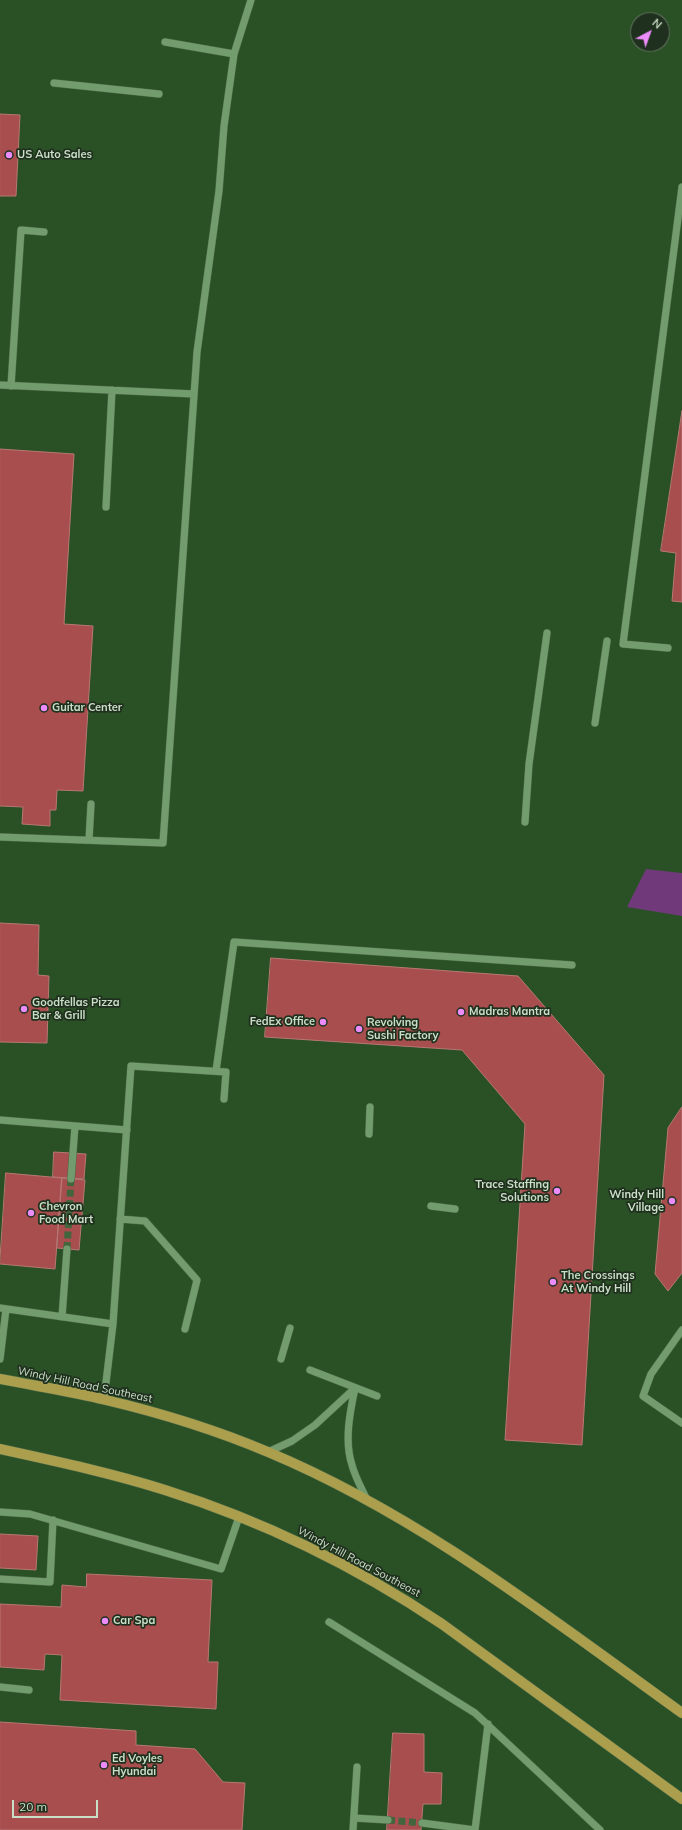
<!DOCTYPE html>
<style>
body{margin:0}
#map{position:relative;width:682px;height:1830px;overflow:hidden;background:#2a5026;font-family:Mulish,sans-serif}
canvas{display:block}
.north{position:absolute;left:630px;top:12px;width:40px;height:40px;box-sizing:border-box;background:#20301e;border:1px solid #647662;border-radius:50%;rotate:41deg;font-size:11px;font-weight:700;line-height:16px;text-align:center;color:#cadfc7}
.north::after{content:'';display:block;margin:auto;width:14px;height:18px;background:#ec8cfa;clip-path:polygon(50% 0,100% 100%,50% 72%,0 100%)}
.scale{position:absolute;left:12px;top:1800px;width:86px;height:18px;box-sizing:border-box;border:2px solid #cadfc7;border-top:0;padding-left:5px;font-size:12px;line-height:14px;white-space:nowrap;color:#cadfc7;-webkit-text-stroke:3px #20301e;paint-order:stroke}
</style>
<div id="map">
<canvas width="682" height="1830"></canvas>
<div class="north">N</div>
<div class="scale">20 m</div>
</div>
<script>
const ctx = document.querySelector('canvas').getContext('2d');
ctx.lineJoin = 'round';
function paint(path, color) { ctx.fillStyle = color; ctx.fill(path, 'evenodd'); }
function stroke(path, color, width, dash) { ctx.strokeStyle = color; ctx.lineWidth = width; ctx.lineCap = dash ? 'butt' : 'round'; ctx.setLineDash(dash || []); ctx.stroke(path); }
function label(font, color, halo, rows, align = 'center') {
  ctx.font = font + ' Mulish,sans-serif'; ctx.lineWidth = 3.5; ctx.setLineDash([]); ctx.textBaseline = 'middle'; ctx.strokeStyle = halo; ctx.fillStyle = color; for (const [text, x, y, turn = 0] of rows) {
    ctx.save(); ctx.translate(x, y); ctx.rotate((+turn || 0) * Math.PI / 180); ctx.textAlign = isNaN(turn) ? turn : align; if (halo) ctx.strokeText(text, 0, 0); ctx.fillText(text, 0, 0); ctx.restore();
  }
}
paint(new Path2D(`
 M646,869L682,873V916L627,907Z`), '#703979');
const building = new Path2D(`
 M0,114L20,115L16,196H0Z
 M682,411V602L672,601L676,553L661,551Z
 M0,449L74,454L64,624L93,626L83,791L57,790L56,810H50V826L22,824L23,807L0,806Z
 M0,923L39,925L38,975L49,976L47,1043L0,1042Z
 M271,958L518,976L604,1075L582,1445L505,1440L525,1124L462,1050L265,1037Z
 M682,1107V1273L668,1291L655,1274L668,1128Z
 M54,1152L86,1154L84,1179L53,1177Z
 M6,1173L62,1178L55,1269L0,1264Z
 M62,1178L85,1180L79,1250L57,1248Z
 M0,1534L38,1536L36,1570L0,1568Z
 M87,1574L212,1580L208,1662H218L216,1709L60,1700L62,1655L45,1654L44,1670L0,1667V1604L61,1607L62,1585L86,1587Z
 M0,1722L136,1731V1745L195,1749L223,1782L245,1783L242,1830H0Z
 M393,1733L424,1734V1772L442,1773L441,1804H423L421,1830H387Z`);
paint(building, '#a84e4e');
stroke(building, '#b77875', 1);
stroke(new Path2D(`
 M67,1249L71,1179
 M388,1820L422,1823`), '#42653e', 7, [7, 3.5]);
const minor = new Path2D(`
 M165,42L234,54
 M54,83L159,94
 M0,385L194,394
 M11,386L21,230L44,232
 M106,507L112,390
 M668,648L623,644L682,187
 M595,723L607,641
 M525,822L529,764L547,633
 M0,837L163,843L197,352L219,191L224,126L234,54L251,0
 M89,840L91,804
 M216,1071L234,942L572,965
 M0,1120L127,1130
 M369,1134L370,1107
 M71,1179L75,1126
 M431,1206L455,1209
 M120,1219L145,1221L197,1280L185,1329
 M0,1308L113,1324
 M62,1317L67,1249
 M682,1330L651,1374L643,1396L682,1423
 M0,1359L6,1309
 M281,1359L290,1328
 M310,1370L377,1396
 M355,1388C350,1412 344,1441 352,1465C355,1477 362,1489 367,1500
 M104,1399L113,1324L131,1066L226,1072L224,1099
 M268,1452L292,1441L315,1425L355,1388
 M0,1512L30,1514L221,1569L239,1517
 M0,1579L50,1582L53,1520
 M329,1622L475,1713L600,1830
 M0,1687L29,1690
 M354,1818L388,1820
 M422,1823L475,1830
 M353,1830L357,1767
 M475,1830L488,1724`);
const major = new Path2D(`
 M0,1379C35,1386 71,1391 106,1400C161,1413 216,1430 268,1452C419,1515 550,1618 682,1713
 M0,1449C55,1461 111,1473 165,1490C263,1521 357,1567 442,1624L682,1799`);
stroke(minor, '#4a6b48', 8);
stroke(major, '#4a6b48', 11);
stroke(minor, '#739c6e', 7);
stroke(major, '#ab9e4d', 10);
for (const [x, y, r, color] of [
 [9,155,4,"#ec8cfa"],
 [44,708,4,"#ec8cfa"],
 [24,1009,4,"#ec8cfa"],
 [461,1012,4,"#ec8cfa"],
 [323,1022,4,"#ec8cfa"],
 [359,1029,4,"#ec8cfa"],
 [557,1191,4,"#ec8cfa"],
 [672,1201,4,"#ec8cfa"],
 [31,1213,4,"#ec8cfa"],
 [553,1282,4,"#ec8cfa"],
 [105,1621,4,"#ec8cfa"],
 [104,1765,4,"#ec8cfa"]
]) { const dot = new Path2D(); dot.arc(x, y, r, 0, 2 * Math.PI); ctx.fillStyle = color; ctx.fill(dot); stroke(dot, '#20301e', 1.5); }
label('bold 11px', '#cadfc7', '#20301e', [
 ["US Auto Sales",17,155],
 ["Guitar Center",52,708],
 ["Goodfellas Pizza",32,1003],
 ["Bar & Grill",32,1016],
 ["Madras Mantra",469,1012],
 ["FedEx Office",315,1022,"right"],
 ["Revolving",367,1023],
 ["Sushi Factory",367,1036],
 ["Trace Staffing",549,1185,"right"],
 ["Solutions",549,1198,"right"],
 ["Windy Hill",664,1195,"right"],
 ["Village",664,1208,"right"],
 ["Chevron",39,1207],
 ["Food Mart",39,1220],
 ["The Crossings",561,1276],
 ["At Windy Hill",561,1289],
 ["Car Spa",113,1621],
 ["Ed Voyles",112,1759],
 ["Hyundai",112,1772]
], 'left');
label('11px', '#cadfc7', '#20301e', [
 ["Windy Hill Road Southeast",85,1385,12],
 ["Windy Hill Road Southeast",359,1562,28]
]);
</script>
